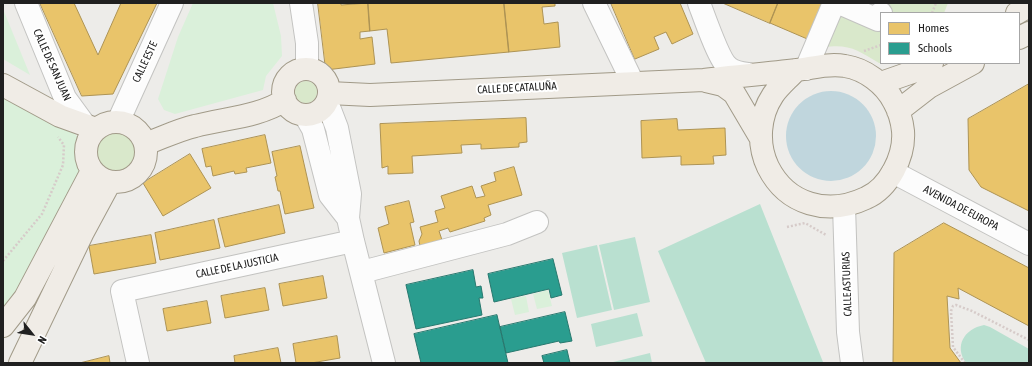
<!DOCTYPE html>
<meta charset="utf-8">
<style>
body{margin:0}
#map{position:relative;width:1032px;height:366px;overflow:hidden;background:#edece9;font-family:"Asap Condensed",sans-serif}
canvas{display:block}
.frame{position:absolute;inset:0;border:4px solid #202020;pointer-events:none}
.legend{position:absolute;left:880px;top:12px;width:140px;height:52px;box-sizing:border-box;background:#fff;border:1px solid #a6a6a6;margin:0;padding:5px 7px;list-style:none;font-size:12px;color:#202020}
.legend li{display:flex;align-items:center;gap:8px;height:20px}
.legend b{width:20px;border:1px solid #a6a6a6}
.north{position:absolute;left:12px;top:314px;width:40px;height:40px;-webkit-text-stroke:3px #fff;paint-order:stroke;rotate:120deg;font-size:11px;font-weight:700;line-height:16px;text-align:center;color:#202020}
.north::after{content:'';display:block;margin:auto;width:14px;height:18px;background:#202020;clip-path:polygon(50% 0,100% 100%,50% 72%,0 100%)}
</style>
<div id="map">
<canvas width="1032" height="366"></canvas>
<div class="frame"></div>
<ul class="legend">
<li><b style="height:11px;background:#e9c46a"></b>Homes</li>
<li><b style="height:11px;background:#2a9d8f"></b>Schools</li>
</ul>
<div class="north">N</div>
</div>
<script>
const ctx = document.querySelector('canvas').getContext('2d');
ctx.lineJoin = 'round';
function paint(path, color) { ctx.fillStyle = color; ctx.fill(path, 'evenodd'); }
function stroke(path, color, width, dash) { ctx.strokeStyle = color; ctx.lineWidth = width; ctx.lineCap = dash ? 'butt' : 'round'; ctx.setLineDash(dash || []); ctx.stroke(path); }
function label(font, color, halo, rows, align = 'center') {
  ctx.font = font + ' "Asap Condensed",sans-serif'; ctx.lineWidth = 4; ctx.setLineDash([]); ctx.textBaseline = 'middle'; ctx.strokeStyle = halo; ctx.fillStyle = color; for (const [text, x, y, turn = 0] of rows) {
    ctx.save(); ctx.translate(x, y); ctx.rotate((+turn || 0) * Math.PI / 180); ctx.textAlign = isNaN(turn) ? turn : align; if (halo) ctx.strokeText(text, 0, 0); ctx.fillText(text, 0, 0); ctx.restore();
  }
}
paint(new Path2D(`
 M831,3L875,12L879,3H948L944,13H881V63H879C858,51 851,44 825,47Z
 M295 92a11 11 0 1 1 22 0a11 11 0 1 1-22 0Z
 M92 152a24 24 0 1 1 48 0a24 24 0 1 1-48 0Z`), '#d9e8cb');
paint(new Path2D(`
 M193,3H273L281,36L282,56L266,76L263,90L175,114L164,110L158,99L178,37Z
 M3,9L30,75L3,59Z
 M3,90L60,116L86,147L92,171L9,302L3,309Z
 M548,290L552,306L537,309L533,294Z
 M526,296L529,312L515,315L511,299Z`), '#daf0da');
paint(new Path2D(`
 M760,204L823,362L820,363H706L658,251Z
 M635,237L650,302L614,310L599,245Z
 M597,245L612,310L577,318L562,253Z
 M637,313L643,336L596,347L591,324Z
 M984,325L990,327L1029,349V363H966C954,346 964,329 984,325Z
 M650,353L652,363H609Z`), '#b9e0d0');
paint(new Path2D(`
 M786 136a45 45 0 1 1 90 0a45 45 0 1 1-90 0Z`), '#c0d6dd');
const homes = new Path2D(`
 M40,3H74L98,55L121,3H157L113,94L82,96Z
 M318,3H341V5L368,3L370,31L360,32V39L372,37L375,64L326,70Z
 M368,3H504L509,52L391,63L387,29L370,31Z
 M504,3H555V6L542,7L544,24L558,22L560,47L509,52Z
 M611,3H680L693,34L672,44L666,32L654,37L659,49L635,59Z
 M723,3H778L770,23Z
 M778,3H828L812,41L770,23Z
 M1029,84V211L981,187L969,170L968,119Z
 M526,118L527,142L519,143V147L481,149V144L461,145L462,153L412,156L413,173L388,174V166L382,168L380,124Z
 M677,119L678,130L725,128L726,155L713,156L714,164L681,165V156L642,158L641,121Z
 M265,135L271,163L246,168L247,172L235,174L234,171L213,176L211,166L206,167L202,149Z
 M300,146L314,208L285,214L280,191H278L275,177L277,176L272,152Z
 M190,154L211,188L163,216L143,183Z
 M514,167L522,195L488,205L491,215L484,218L485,221L450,232L448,228L439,231L442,240L420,246L419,241L422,234L420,227L438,222L435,211L445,208L441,196L472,186L476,198L485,196L481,186L496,181L494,173Z
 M409,201L414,222L410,223L415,245L384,253L378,228L389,224L385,207Z
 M279,205L285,233L225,247L218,219Z
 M214,220L220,248L160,260L155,233Z
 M944,223L1029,268V326L958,288L959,299L947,296L950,348L961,363H893L894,253Z
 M151,235L156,263L94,274L89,246Z
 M323,276L327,298L283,306L279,284Z
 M265,288L269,310L225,318L221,296Z
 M207,301L211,323L167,331L163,309Z
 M337,336L340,358L311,363H296L293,344Z
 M278,348L281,363H235L234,356Z
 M109,356L110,363H80Z`);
paint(homes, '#e9c46a');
stroke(homes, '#ad9354', 1);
const schools = new Path2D(`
 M553,259L562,295L551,298L549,289L494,302L488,274Z
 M473,270L476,287L481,286L483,298H479L482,315L416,329L406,285Z
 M565,312L572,341L560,343L559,341L506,353L500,327Z
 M497,315L508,363H421L414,334Z
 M567,350L570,363H544L542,356Z`);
paint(schools, '#2a9d8f');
stroke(schools, '#27786e', 1);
const minor = new Path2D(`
 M26,3L65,98L84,124
 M301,3L307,43V69
 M594,3L633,83
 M699,3C704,16 719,60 728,67C733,72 741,73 748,74
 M839,3L878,20L881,13
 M806,69L834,3
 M327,102L337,128L350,194L348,218L353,241L384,363
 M305,115L313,129L330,195L348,218
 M118,122L172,3
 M893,172L1029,244
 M844,206L848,332L852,363
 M362,272L507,234L537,222
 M138,363L122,291L353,241`);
const major = new Path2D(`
 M1017,13L1029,6
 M1019,38L1029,33
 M283 92a23 23 0 1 1 46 0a23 23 0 1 1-46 0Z
 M706,81L723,85L734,93L760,137
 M881,83L921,69L932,63
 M3,85L60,116L96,129
 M329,93L370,95L704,80C735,76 766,74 797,70C813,68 828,63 845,66C865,69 885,84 894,102C899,111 902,121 903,131C905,156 889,188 866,198C828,216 787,205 768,167C757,144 759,116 773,95C779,86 789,78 796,70
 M898,111L929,87L973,63
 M86 152a30 30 0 1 1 60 0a30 30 0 1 1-60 0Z
 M145,144C162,138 178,130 195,126C225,118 259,117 285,100
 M3,326L25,298L92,171
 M20,363L83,232L110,182`);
stroke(minor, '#c3c3c1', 24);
stroke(major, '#a19a88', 24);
stroke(new Path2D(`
 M932,13L936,3
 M864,51L881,45
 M787,227L805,223L826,235
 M3,261L42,214L63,165L64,145L58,137
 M965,363L953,347L951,311L953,306L956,305L972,311L1029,340`), '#d6cbc9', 2.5, [2, 2]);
stroke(minor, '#fcfcfc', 22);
stroke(major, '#f0ece6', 22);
label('11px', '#202020', '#fff', [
 ["CALLE ESTE",145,62,-65],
 ["CALLE DE SAN JUAN",52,65,66],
 ["CALLE DE CATALUÑA",517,88,-3],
 ["AVENIDA DE EUROPA",961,208,28],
 ["CALLE DE LA JUSTICIA",237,266,-12],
 ["CALLE ASTURIAS",847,284,-92]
]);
</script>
